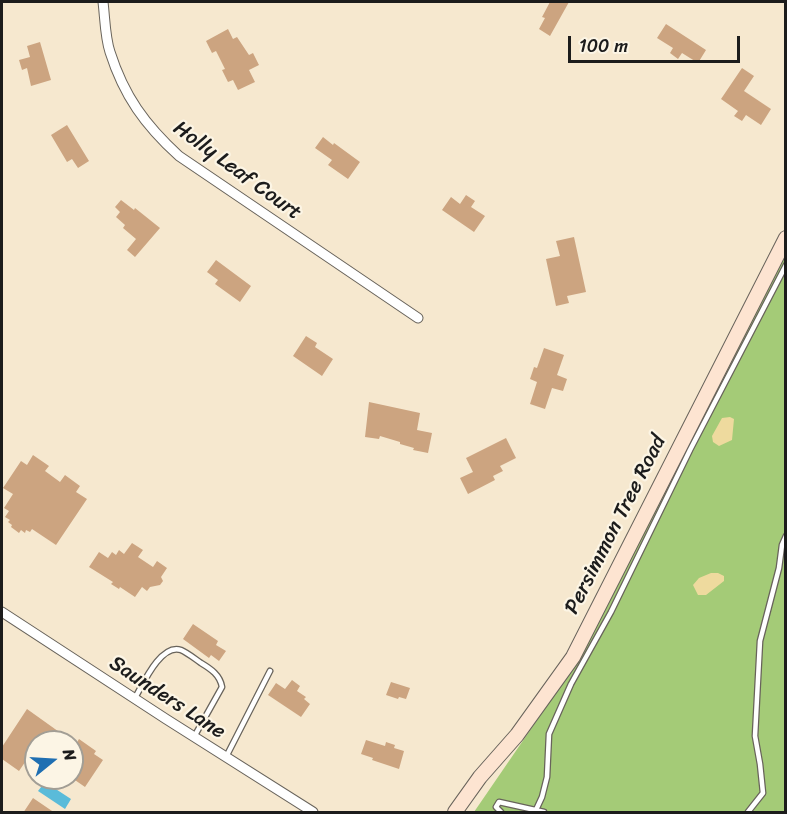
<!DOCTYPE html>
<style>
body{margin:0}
#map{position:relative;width:787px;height:814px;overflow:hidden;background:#f6e8cf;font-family:Sriracha,sans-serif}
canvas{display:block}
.frame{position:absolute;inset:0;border:3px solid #1c1c1c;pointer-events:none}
.north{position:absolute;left:24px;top:730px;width:60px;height:60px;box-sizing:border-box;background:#fcf5e5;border:2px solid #a29e95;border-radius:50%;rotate:72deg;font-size:16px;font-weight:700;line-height:24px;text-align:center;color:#1c1c1c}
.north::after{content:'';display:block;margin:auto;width:21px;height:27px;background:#1f6fb2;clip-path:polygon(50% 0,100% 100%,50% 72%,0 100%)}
.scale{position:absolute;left:568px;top:36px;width:172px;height:27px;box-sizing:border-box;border:3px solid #1c1c1c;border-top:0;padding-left:8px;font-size:18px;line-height:21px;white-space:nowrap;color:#1c1c1c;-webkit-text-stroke:4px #fcf5e5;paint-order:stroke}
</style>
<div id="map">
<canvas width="787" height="814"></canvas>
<div class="frame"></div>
<div class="north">N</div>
<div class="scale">100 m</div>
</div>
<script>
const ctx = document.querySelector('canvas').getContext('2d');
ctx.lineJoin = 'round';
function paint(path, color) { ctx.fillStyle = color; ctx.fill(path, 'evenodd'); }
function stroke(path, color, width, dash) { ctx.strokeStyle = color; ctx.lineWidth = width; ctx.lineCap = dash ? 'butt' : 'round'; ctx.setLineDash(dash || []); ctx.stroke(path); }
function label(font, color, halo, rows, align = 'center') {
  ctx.font = font + ' Sriracha,sans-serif'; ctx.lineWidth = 4.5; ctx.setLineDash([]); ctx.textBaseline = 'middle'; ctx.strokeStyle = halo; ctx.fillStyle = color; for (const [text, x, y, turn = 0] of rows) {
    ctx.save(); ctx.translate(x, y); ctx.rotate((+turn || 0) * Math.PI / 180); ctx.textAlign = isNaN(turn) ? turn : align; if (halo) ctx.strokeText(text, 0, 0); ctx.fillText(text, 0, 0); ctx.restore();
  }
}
paint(new Path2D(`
 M785,249V812H474L581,656Z`), '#a4cb77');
paint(new Path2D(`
 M730,417L734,419L732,440L719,446L713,442L712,436L722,418Z
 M711,573H718L724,576V581L706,595H698L693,585L699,578Z`), '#eeda9e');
paint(new Path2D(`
 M45,782L71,799L65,809L38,791Z`), '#5abbd9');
paint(new Path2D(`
 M550,2H569L550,36L539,29L545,18L542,17Z
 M666,24L706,50L698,63L682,53L678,59L670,53L673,48L657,38Z
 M228,29L233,39L237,37L249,55L253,53L259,65L249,70L255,82L238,90L233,80L228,82L222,70L225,69L216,51L212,53L206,41Z
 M40,42L51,80L31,86L27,68L22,70L19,60L30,57L27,46Z
 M742,68L754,76L744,91L771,109L761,125L746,115L742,121L734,116L738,111L721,99Z
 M67,125L89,161L78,168L72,159L67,162L51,135Z
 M323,137L333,145L334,143L360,162L348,179L328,165L332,160L315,148Z
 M466,195L475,201L471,207L485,216L474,232L442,210L451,197L460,204Z
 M121,200L134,210L135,208L160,228L135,257L127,250L136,239L123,228L125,225L116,217L120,212L115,207Z
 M574,237L586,292L567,296L569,303L556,306L546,259L560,256L556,241Z
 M216,260L251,286L240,302L215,284L218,280L207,272Z
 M306,336L317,343L315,347L333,359L322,376L293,356Z
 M544,348L564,355L557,375L567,379L563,391L552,388L545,409L530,404L537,382L530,379L534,367L537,368Z
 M369,402L420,413L417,430L432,433L428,453L413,450L414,448L400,444V442L380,436L379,439L365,437Z
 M506,438L516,458L500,466L503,471L493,476L495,480L468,494L460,478L473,472L466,458Z
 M33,455L49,466L45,471L60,482L65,475L80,486L76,492L87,499L56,545L32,529L30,532L26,530L25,533L21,530L19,533L11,527L12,525L8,522L10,520L5,517L9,511L4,508L13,494L3,488L21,461L27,465Z
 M132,543L143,550L138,557L153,567L157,561L167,568L161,577L163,581L160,585L150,587L147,591L142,587L135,597L120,587L119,589L111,584L113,582L89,567L99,552L108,558L112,552L116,555L119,550L124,554Z
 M193,624L218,641L216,645L226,651L219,661L211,655L209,658L183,639Z
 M292,680L300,686L297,691L306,697L304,699L310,704L301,717L268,695L276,683L285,689Z
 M391,682L410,688L406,699L399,697L398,699L386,695Z
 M27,709L76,744L79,739L96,751L94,754L103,760L85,787L72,778V742H36V746L19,771L2,759V747Z
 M366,740L385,746L386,742L395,745L394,748L404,751L399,769L372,760L373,758L361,754Z
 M33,798L55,813H23Z`), '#cca480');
const service = new Path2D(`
 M135,698C143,684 161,643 181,650C188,653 195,659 201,663C211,669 220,675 222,687L194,737
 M226,757L270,671
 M501,812L496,807L499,802L544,812
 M535,812L542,797L547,777L549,734L571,684L611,612L690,450L786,265
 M748,812L763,793L760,764L755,736L760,641L779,568L782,545L786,536`);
const minor = new Path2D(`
 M103,2C105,18 105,37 110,52C124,96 145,125 179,156L418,318
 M2,612L166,719L313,812`);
const secondary = new Path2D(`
 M455,812L480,777L517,735L573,657L786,238`);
stroke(service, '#68635b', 7);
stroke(minor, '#68635b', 11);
stroke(secondary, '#68635b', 16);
stroke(service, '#fff', 4.5);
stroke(minor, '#fff', 9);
stroke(secondary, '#fde4d1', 14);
label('21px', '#1c1c1c', '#fcf5e5', [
 ["Holly Leaf Court",237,171,36],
 ["Persimmon Tree Road",616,525,-63],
 ["Saunders Lane",167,698,33]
]);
</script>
